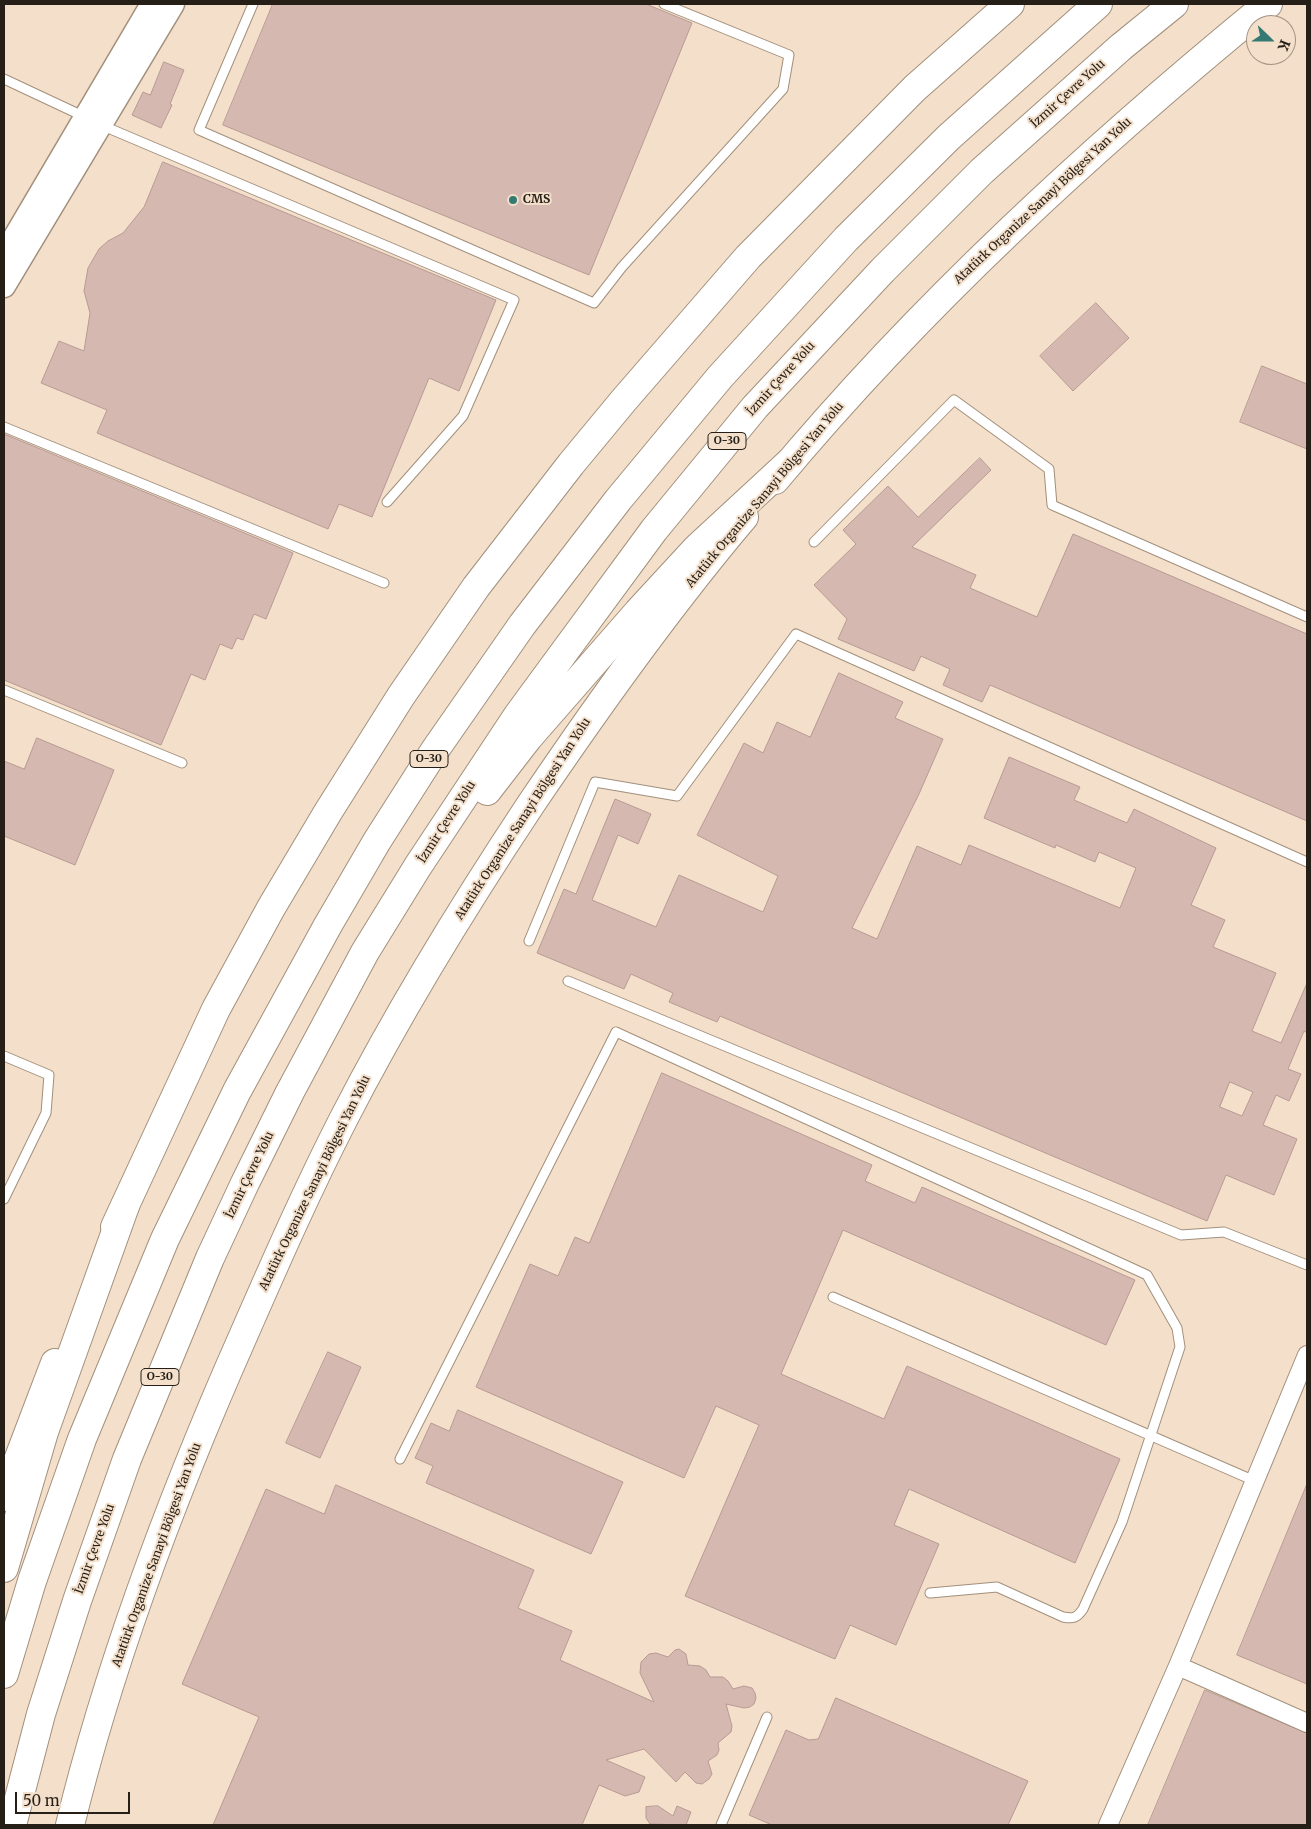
<!DOCTYPE html>
<meta charset="utf-8">
<style>
body{margin:0}
#map{position:relative;width:1311px;height:1829px;overflow:hidden;background:#f3dfca;font-family:Merriweather,serif}
canvas{display:block}
.frame{position:absolute;inset:0;border:5px solid #261f17;pointer-events:none}
.north{position:absolute;left:1246px;top:15px;width:50px;height:50px;box-sizing:border-box;background:#f3dfca;border:1px solid #a19282;border-radius:50%;rotate:112deg;font-size:14px;font-weight:700;line-height:20px;text-align:center;color:#261f17}
.north::after{content:'';display:block;margin:auto;width:18px;height:22px;background:#347a72;clip-path:polygon(50% 0,100% 100%,50% 72%,0 100%)}
.scale{position:absolute;left:15px;top:1792px;width:115px;height:22px;box-sizing:border-box;border:2px solid #261f17;border-top:0;padding-left:6px;font-size:15px;line-height:18px;white-space:nowrap;color:#261f17;-webkit-text-stroke:4px #f3dfca;paint-order:stroke}
</style>
<div id="map">
<canvas width="1311" height="1829"></canvas>
<div class="frame"></div>
<div class="north">K</div>
<div class="scale">50 m</div>
</div>
<script>
const ctx = document.querySelector('canvas').getContext('2d');
ctx.lineJoin = 'round';
function paint(path, color) { ctx.fillStyle = color; ctx.fill(path, 'evenodd'); }
function stroke(path, color, width, dash) { ctx.strokeStyle = color; ctx.lineWidth = width; ctx.lineCap = dash ? 'butt' : 'round'; ctx.setLineDash(dash || []); ctx.stroke(path); }
function label(font, color, halo, rows, align = 'center') {
  ctx.font = font + ' Merriweather,serif'; ctx.lineWidth = 4; ctx.setLineDash([]); ctx.textBaseline = 'middle'; ctx.strokeStyle = halo; ctx.fillStyle = color; for (const [text, x, y, turn = 0] of rows) {
    ctx.save(); ctx.translate(x, y); ctx.rotate((+turn || 0) * Math.PI / 180); ctx.textAlign = isNaN(turn) ? turn : align; if (halo) ctx.strokeText(text, 0, 0); ctx.fillText(text, 0, 0); ctx.restore();
  }
}
const building = new Path2D(`
 M273,4H646L692,23L589,275L223,125Z
 M164,62L184,70L170,104L172,105L161,128L132,115L143,92L150,95Z
 M163,162L496,300L459,391L429,378L372,517L339,504L328,529L97,433L107,410L41,383L59,341L84,351L90,313L84,291L88,268L99,249L108,241L123,233L144,207Z
 M1096,303L1129,338L1073,391L1040,356Z
 M1262,366L1307,384V449L1240,422Z
 M4,434L293,553L266,619L254,614L243,640L237,638L232,649L220,644L205,680L191,674L161,745L4,680Z
 M980,458L991,470L912,547L976,575L970,588L1037,617L1073,534L1307,634V821L990,685L982,702L943,685L950,669L921,656L914,671L838,639L847,619L814,585L856,544L843,530L888,486L918,517Z
 M839,673L903,702L895,718L943,739L919,794L852,928L877,939L917,846L961,865L969,845L1120,908L1136,868L1099,852L1095,862L1056,845L1055,848L984,818L1009,757L1080,787L1074,800L1127,823L1134,809L1216,848L1191,905L1225,920L1213,947L1276,973L1252,1031L1281,1043L1307,983V1033L1304,1031L1288,1069L1301,1074L1289,1101L1276,1095L1263,1125L1297,1139L1274,1195L1226,1175L1207,1221L720,1016L717,1022L669,1002L673,993L631,974L624,989L537,953L564,889L576,894L615,799L651,814L638,844L618,835L592,900L656,927L679,875L763,912L778,876L697,835L744,743L763,753L777,722L810,737ZM1230,1082L1253,1092L1242,1116L1220,1107Z
 M37,738L114,770L75,865L4,836V761L24,769Z
 M662,1073L872,1165L865,1181L915,1203L922,1187L1135,1280L1106,1345L843,1230L781,1374L884,1419L907,1366L1120,1459L1075,1563L909,1489L894,1525L939,1544L896,1645L850,1625L835,1659L685,1596L759,1425L716,1406L684,1478L476,1387L530,1264L558,1276L575,1237L589,1243Z
 M328,1352L361,1367L320,1458L286,1443Z
 M458,1410L623,1482L591,1554L426,1483L433,1466L415,1458L431,1423L449,1431Z
 M1307,1484V1684L1237,1655Z
 M336,1485L534,1570L518,1608L572,1631L560,1660L654,1702L640,1673L641,1662L649,1654L656,1653L668,1657L675,1650L679,1649L686,1654L688,1665L700,1666L706,1670L710,1677H723L728,1681L733,1689L744,1686L752,1688L755,1693L756,1698L754,1704L750,1707L744,1708L726,1704L732,1726L731,1732L718,1743L719,1750L717,1755L708,1761L712,1774L709,1779L702,1784L696,1783L685,1772L676,1782L644,1749L606,1760L645,1777L639,1792L625,1796L599,1785L582,1825H213L259,1717L182,1684L266,1489L324,1514Z
 M1205,1690L1307,1733V1825H1148Z
 M836,1698L1028,1781L1008,1825H772L749,1815L786,1730L809,1740L818,1739Z
 M658,1806L673,1816L677,1806L691,1812L686,1825L650,1824L646,1818V1807Z`);
paint(building, '#d5b8b0');
stroke(building, '#b79a93', 1);
const service = new Path2D(`
 M253,4L199,130L594,303L622,267L783,89L789,55L664,4
 M4,79L85,117
 M101,125L514,300L463,416L387,502
 M4,427L384,583
 M814,542L954,400L1049,469L1052,505L1307,617
 M4,690L182,763
 M529,941L595,782L677,796L796,634L1307,862
 M568,981L1181,1235L1224,1232L1307,1265
 M4,1056L49,1075L46,1113L4,1199
 M833,1297L1255,1481
 M400,1459L616,1032L1147,1275L1177,1328L1180,1347L1122,1522L1083,1609C1077,1618 1073,1619 1063,1617L997,1587L930,1593
 M721,1825L767,1717`);
const minor = new Path2D(`
 M1178,1666L1307,1723
 M1108,1825L1178,1666L1307,1355`);
const tertiary = new Path2D(`
 M4,255L152,4
 M4,286L173,4`);
const primary = new Path2D(`
 M775,480C922,304 1091,149 1268,4
 M115,1227L216,1009L271,908L328,812L401,696L476,587L571,464L624,400L748,257L915,88L1010,4
 M4,1497L55,1363
 M70,1825C111,1657 174,1492 244,1334C276,1261 308,1188 344,1118C400,1009 464,905 531,804C598,705 667,608 744,517`);
const motorway = new Path2D(`
 M487,791L528,738L638,612L697,548L790,462
 M4,1568L44,1432L125,1206
 M4,1674L32,1581L82,1439L165,1239L237,1091L328,925L377,841L435,750L522,625L618,500L720,377L846,239L949,137L1098,4
 M12,1825L41,1714L77,1601L127,1459L210,1258L245,1183L290,1092L365,952L418,866L518,715L562,655L654,530L755,407L883,270L982,171L1121,47L1174,4`);
stroke(service, '#a2907c', 11);
stroke(minor, '#a2907c', 20);
stroke(tertiary, '#a2907c', 25);
stroke(primary, '#a2907c', 30);
stroke(motorway, '#a2907c', 30);
stroke(service, '#fff', 9);
stroke(minor, '#fff', 18);
stroke(tertiary, '#fff', 22);
stroke(primary, '#fff', 28);
stroke(motorway, '#fff', 28);
for (const [x, y, r, color] of [
 [513,200,5,"#347a72"]
]) { const dot = new Path2D(); dot.arc(x, y, r, 0, 2 * Math.PI); ctx.fillStyle = color; ctx.fill(dot); stroke(dot, '#f3dfca', 2); }
for (const [x, y, w] of [
 [727,441,38],
 [429,759,38],
 [160,1377,38]
]) { const box = new Path2D(); box.roundRect(x - w / 2, y - 8.5, w, 17, 4); ctx.fillStyle = '#f3dfca'; ctx.fill(box); stroke(box, '#261f17', 1); }
label('bold 11px', '#261f17', null, [
 ["O-30",727,441],
 ["O-30",429,759],
 ["O-30",160,1377]
]);
label('12px', '#261f17', '#f3dfca', [
 ["İzmir Çevre Yolu",1068,94,-42],
 ["Atatürk Organize Sanayi Bölgesi Yan Yolu",1043,201,-43],
 ["İzmir Çevre Yolu",781,379,-48],
 ["Atatürk Organize Sanayi Bölgesi Yan Yolu",765,495,-50],
 ["Atatürk Organize Sanayi Bölgesi Yan Yolu",523,819,-57],
 ["İzmir Çevre Yolu",447,822,-57],
 ["İzmir Çevre Yolu",250,1175,-64],
 ["Atatürk Organize Sanayi Bölgesi Yan Yolu",315,1183,-64],
 ["İzmir Çevre Yolu",95,1549,-70],
 ["Atatürk Organize Sanayi Bölgesi Yan Yolu",157,1555,-70]
]);
label('bold 12px', '#261f17', '#f3dfca', [
 ["CMS",523,200]
], 'left');
</script>
